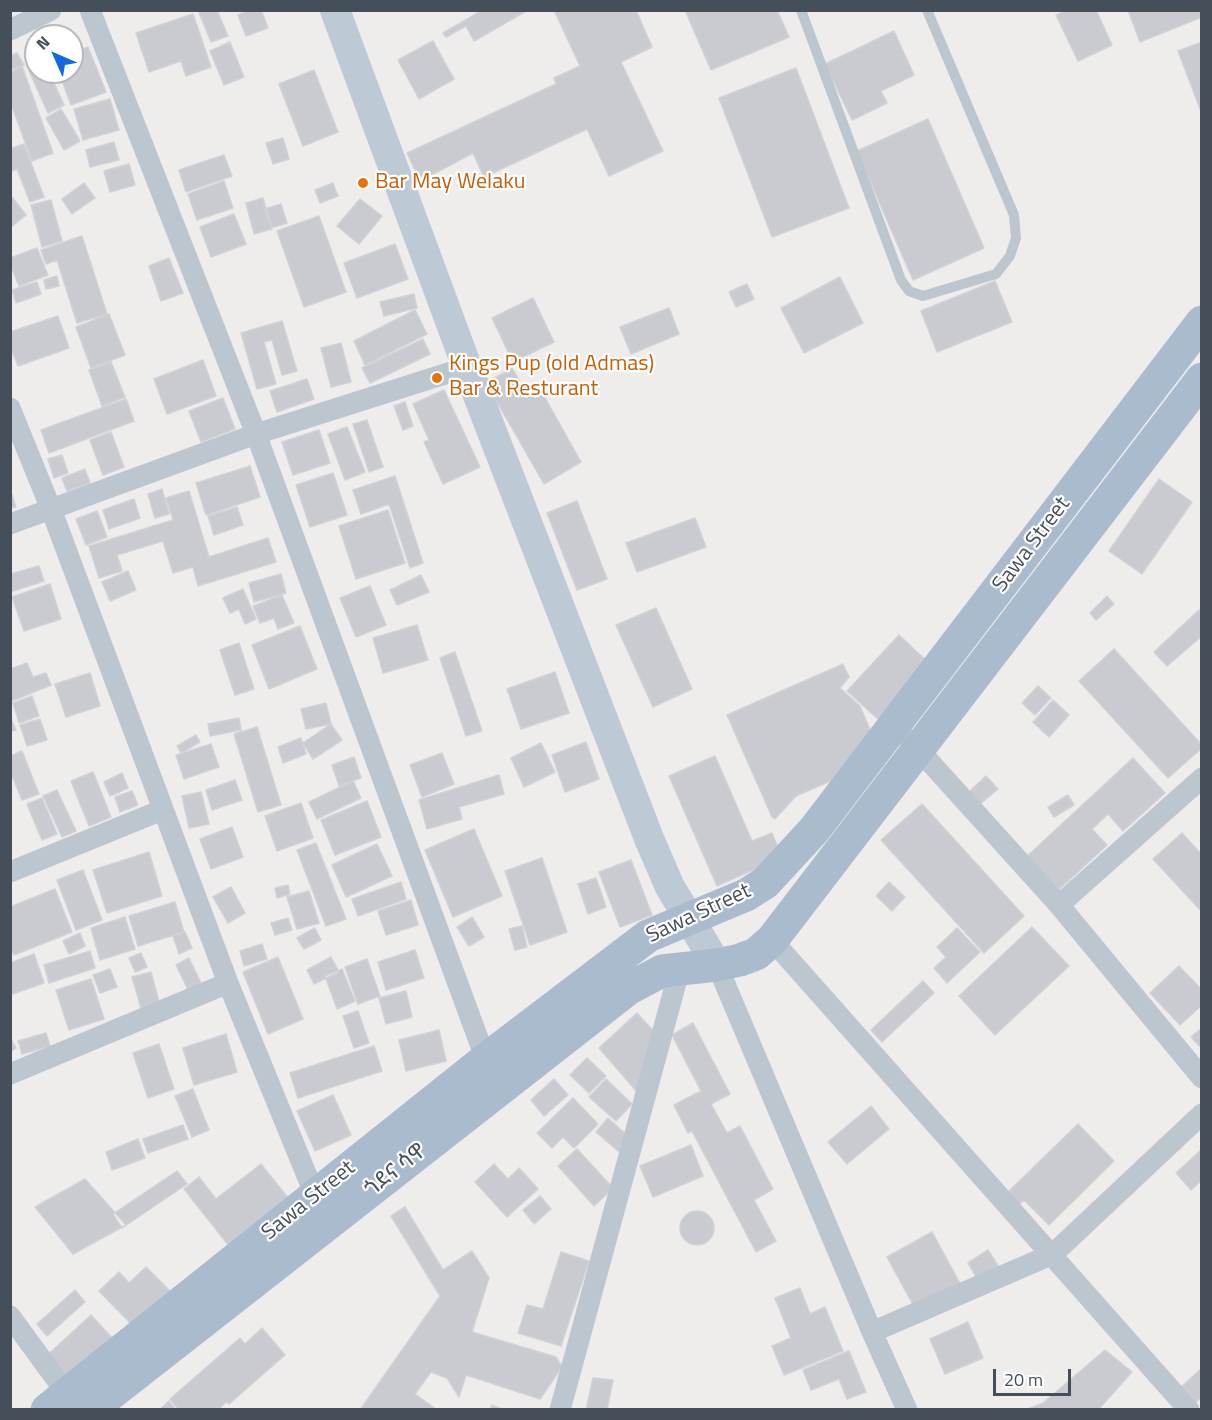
<!DOCTYPE html>
<meta charset="utf-8">
<style>
body{margin:0}
#map{position:relative;width:1212px;height:1420px;overflow:hidden;background:#efecec;font-family:"Titillium Web",sans-serif}
canvas{display:block}
.frame{position:absolute;inset:0;border:12px solid #444f5a;pointer-events:none}
.north{position:absolute;left:24px;top:24px;width:60px;height:60px;box-sizing:border-box;background:#fff;border:2px solid #b4b9bd;border-radius:50%;rotate:315deg;font-size:16px;font-weight:700;line-height:24px;text-align:center;color:#444f5a}
.north::after{content:'';display:block;margin:auto;width:21px;height:27px;background:#1369e2;clip-path:polygon(50% 0,100% 100%,50% 72%,0 100%)}
.scale{position:absolute;left:993px;top:1369px;width:78px;height:27px;box-sizing:border-box;border:3px solid #444f5a;border-top:0;padding-left:8px;font-size:18px;line-height:21px;white-space:nowrap;color:#444f5a;-webkit-text-stroke:4px #fff;paint-order:stroke}
</style>
<div id="map">
<canvas width="1212" height="1420"></canvas>
<div class="frame"></div>
<div class="north">N</div>
<div class="scale">20 m</div>
</div>
<script>
const ctx = document.querySelector('canvas').getContext('2d');
ctx.lineJoin = 'round';
function paint(path, color) { ctx.fillStyle = color; ctx.fill(path, 'evenodd'); }
function stroke(path, color, width, dash) { ctx.strokeStyle = color; ctx.lineWidth = width; ctx.lineCap = dash ? 'butt' : 'round'; ctx.setLineDash(dash || []); ctx.stroke(path); }
function label(font, color, halo, rows, align = 'center') {
  ctx.font = font + ' "Titillium Web","Noto Sans Ethiopic",sans-serif'; ctx.lineWidth = 4.5; ctx.setLineDash([]); ctx.textBaseline = 'middle'; ctx.strokeStyle = halo; ctx.fillStyle = color; for (const [text, x, y, turn = 0] of rows) {
    ctx.save(); ctx.translate(x, y); ctx.rotate((+turn || 0) * Math.PI / 180); ctx.textAlign = isNaN(turn) ? turn : align; if (halo) ctx.strokeText(text, 0, 0); ctx.fillText(text, 0, 0); ctx.restore();
  }
}
const building = new Path2D(`
 M198,10H217L228,36L211,42Z
 M250,10H261L268,28L246,36L238,15Z
 M483,10H528L474,41L466,26L446,37L443,33Z
 M554,10H636L652,47L621,62L663,151L609,176L587,129L484,177L473,153L420,181L407,153L556,84L554,78L580,66Z
 M685,10H777L789,37L711,70Z
 M1067,10H1096L1112,45L1078,61L1056,15Z
 M1128,10H1202V17L1140,42Z
 M193,14L211,67L186,76L181,61L149,72L136,33Z
 M894,31L914,75L881,91L887,103L852,120L825,64Z
 M433,41L454,79L419,99L398,60Z
 M230,42L244,77L224,85L210,51Z
 M1202,42V114L1178,51Z
 M88,47L106,92L71,105L59,72H72V53Z
 M17,53L24,65L10,73V56Z
 M22,66L53,153L32,161L10,101V70Z
 M36,68V72H49L64,105L48,113L29,71Z
 M796,68L849,208L772,237L719,98Z
 M314,70L338,132L303,146L279,84Z
 M110,99L119,130L83,140L74,109Z
 M61,109L80,141L64,150L46,118Z
 M928,119L984,248L913,280L857,151Z
 M283,138L289,159L273,164L266,143Z
 M114,142L119,160L90,167L86,150Z
 M24,144L44,197L30,202L17,169L10,172V149Z
 M224,155L232,176L186,192L179,170Z
 M129,164L135,185L110,192L104,171Z
 M224,181L233,208L197,220L188,194Z
 M84,183L95,198L72,214L62,199Z
 M333,183L338,196L320,203L315,190Z
 M12,197L26,215L10,228V199Z
 M263,198L272,229L254,234L246,203Z
 M360,199L382,216L359,244L337,226Z
 M51,200L62,241L42,247L31,205Z
 M281,204L287,223L271,228L265,209Z
 M234,214L246,244L211,257L200,227Z
 M319,216L346,292L304,307L277,231Z
 M82,236L107,314L77,323L57,260L46,264L41,250Z
 M395,244L408,279L357,298L344,263Z
 M37,248L48,275L19,286L10,264V258Z
 M169,258L183,293L161,301L149,266Z
 M57,276L59,286L46,289L44,280Z
 M840,277L863,323L804,353L781,308Z
 M995,281L1012,322L937,352L921,311Z
 M37,282L41,294L16,303L12,290Z
 M747,284L754,299L736,307L729,292Z
 M414,294L417,308L384,316L380,302Z
 M533,298L554,342L513,362L492,318Z
 M669,308L679,334L631,354L620,327Z
 M415,310L427,334L365,365L354,341Z
 M109,314L125,355L91,368L76,327Z
 M58,316L69,348L18,366L10,346V332Z
 M282,321L297,371L282,375L272,340L264,342L276,384L257,389L241,333Z
 M423,339L430,354L370,383L362,368Z
 M341,343L351,382L331,387L321,348Z
 M203,360L216,396L167,414L154,379Z
 M111,362L125,397L102,406L89,370Z
 M512,368L527,394L539,387L581,462L544,484L486,383Z
 M307,379L314,399L277,412L270,391Z
 M444,390L480,467L443,484L424,442L429,440L413,404Z
 M223,398L235,429L201,442L189,411Z
 M126,399L134,421L49,453L41,430Z
 M405,402L413,426L403,430L394,406Z
 M367,420L383,467L369,472L353,424Z
 M347,427L365,472L345,480L328,434Z
 M319,430L330,463L293,475L282,442Z
 M111,432L124,467L103,475L90,440Z
 M62,455L68,473L54,478L48,459Z
 M250,466L260,497L206,515L196,483Z
 M85,469L90,483L67,491L62,478Z
 M333,473L347,515L310,527L296,485Z
 M395,476L423,563L410,568L389,504L361,514L353,490Z
 M1159,479L1192,502L1142,574L1109,551Z
 M10,489L16,507L10,508Z
 M162,489L169,514L155,518L148,494Z
 M189,491L209,557L268,538L276,562L198,586L193,567L173,573L163,541L117,555L122,571L99,578L89,546L173,520L166,498Z
 M134,499L140,518L109,529L103,510Z
 M577,501L607,579L577,590L547,513Z
 M237,507L243,525L214,535L208,516Z
 M388,510L405,563L356,579L339,526Z
 M97,511L107,537L86,545L76,519Z
 M695,518L706,547L637,572L626,543Z
 M39,566L44,581L10,592V574Z
 M128,571L136,590L110,601L102,582Z
 M281,574L286,593L254,602L249,583Z
 M421,575L429,592L397,605L390,590Z
 M50,584L61,619L24,631L12,597Z
 M370,586L386,625L356,637L340,598Z
 M243,589L256,619L245,624L239,609L230,613L223,598Z
 M282,595L294,623L278,629L274,618L260,623L253,606Z
 M1107,596L1114,604L1096,620L1090,613Z
 M656,608L692,689L653,707L616,625Z
 M1199,610L1202,613V636L1167,666L1154,652Z
 M417,625L428,660L383,673L373,638Z
 M300,626L317,669L269,689L252,645Z
 M899,635L931,665L879,720L847,691Z
 M239,643L254,689L235,695L220,650Z
 M1114,649L1202,745V748L1168,778L1079,681Z
 M455,652L482,731L466,736L440,658Z
 M27,663L33,677L46,673L51,685L12,701L10,696V669Z
 M843,664L849,677L840,688L860,706L873,737L835,779L796,796L775,819L772,817L727,715Z
 M555,672L569,713L521,729L507,689Z
 M90,673L100,706L66,717L55,684Z
 M1038,686L1051,698L1035,715L1022,703Z
 M32,696L39,716L19,723L13,703Z
 M1053,700L1069,715L1049,737L1033,722Z
 M326,703L331,724L306,729L301,709Z
 M10,717L16,730L10,732Z
 M239,718L241,730L210,736L208,724Z
 M40,719L47,740L27,746L20,725Z
 M331,724L342,740L313,759L303,743Z
 M257,727L281,805L258,812L234,734Z
 M196,735L200,742L181,753L177,746Z
 M301,738L306,754L283,763L278,747Z
 M586,742L599,779L565,792L552,755Z
 M541,743L555,772L524,787L511,758Z
 M211,744L219,767L184,779L176,755Z
 M22,751L39,794L22,800L10,771V756Z
 M442,753L454,784L422,797L410,765Z
 M715,756L752,841L772,833L782,857L717,886L669,776Z
 M354,757L361,778L339,786L332,765Z
 M1133,758L1165,793L1123,831L1108,814L1092,829L1107,845L1054,894L1023,860Z
 M93,772L111,817L89,826L71,781Z
 M122,773L128,788L110,796L104,782Z
 M499,775L504,794L459,807L462,819L427,829L419,800Z
 M986,776L998,789L980,804L969,792Z
 M235,780L242,800L212,810L206,790Z
 M353,781L361,798L317,819L309,802Z
 M57,790L76,831L62,837L43,796Z
 M132,791L138,805L120,812L115,797Z
 M201,792L209,824L189,828L182,796Z
 M1068,795L1074,805L1054,817L1048,807Z
 M42,798L57,834L42,840L27,804Z
 M367,801L381,837L335,855L321,820Z
 M301,803L313,838L277,851L265,816Z
 M922,804L1024,916L984,953L881,840Z
 M232,827L243,857L211,869L200,839Z
 M474,829L502,896L453,917L425,850Z
 M1182,833L1202,855V912L1153,859Z
 M316,843L346,919L326,926L297,850Z
 M377,844L392,876L346,897L332,865Z
 M149,852L162,896L107,913L93,870Z
 M542,858L567,932L530,945L505,871Z
 M631,860L652,915L620,927L599,872Z
 M83,870L102,920L76,930L57,880Z
 M596,878L606,907L588,914L578,884Z
 M401,882L406,899L358,916L352,899Z
 M889,882L905,897L892,911L876,896Z
 M288,885L290,894L277,898L275,888Z
 M231,887L245,913L228,923L213,897Z
 M55,889L72,932L14,955L10,946V907Z
 M309,891L319,923L297,929L287,897Z
 M411,900L418,925L386,935L378,911Z
 M175,902L184,932L138,946L129,916Z
 M125,917L135,949L100,960L91,928Z
 M472,917L484,937L469,946L457,927Z
 M288,918L292,930L275,935L271,923Z
 M522,926L527,947L515,950L509,929Z
 M1032,927L1069,966L995,1035L959,996Z
 M315,928L321,940L304,949L297,938Z
 M957,928L980,952L947,983L934,968L946,957L937,947Z
 M185,932L192,948L179,954L173,936Z
 M80,933L85,946L69,954L63,941Z
 M262,944L267,959L244,966L240,951Z
 M415,950L424,978L386,990L378,962Z
 M90,951L95,968L49,983L44,965Z
 M141,953L147,967L135,972L129,958Z
 M34,954L44,983L10,995V963Z
 M278,957L303,1019L268,1034L243,972Z
 M331,957L339,972L314,984L307,970Z
 M189,958L201,983L188,990L176,965Z
 M367,959L380,996L358,1004L345,967Z
 M1179,966L1202,990V1005L1180,1025L1150,993Z
 M110,969L117,987L100,993L93,975Z
 M342,969L355,1001L337,1009L325,976Z
 M151,972L159,1002L141,1008L132,977Z
 M91,979L104,1019L69,1030L56,990Z
 M923,981L934,993L882,1042L871,1030Z
 M406,991L412,1017L386,1024L379,998Z
 M358,1011L369,1043L354,1048L343,1016Z
 M637,1013L658,1036L638,1093L599,1048Z
 M693,1023L730,1094L711,1104L727,1133L740,1126L773,1189L754,1200L776,1241L756,1252L692,1131L688,1133L674,1105L701,1091L672,1035Z
 M1202,1028V1049L1191,1037Z
 M439,1030L446,1061L406,1071L399,1040Z
 M46,1033L50,1046L22,1054L18,1041Z
 M226,1034L237,1072L194,1085L183,1048Z
 M10,1038L16,1048L10,1052Z
 M159,1044L174,1089L148,1098L133,1053Z
 M374,1046L382,1071L298,1098L290,1073Z
 M587,1058L606,1076L589,1093L570,1075Z
 M554,1079L568,1095L544,1116L531,1100Z
 M606,1079L632,1104L616,1121L589,1097Z
 M193,1089L209,1130L192,1137L175,1096Z
 M333,1095L351,1135L315,1151L297,1111Z
 M573,1098L598,1124L574,1148L563,1137L552,1148L537,1133Z
 M871,1106L889,1129L847,1164L828,1142Z
 M608,1118L631,1139L619,1152L596,1132Z
 M1078,1124L1114,1161L1049,1225L1024,1200L1019,1205L1007,1193Z
 M183,1125L188,1139L148,1153L143,1139Z
 M138,1139L145,1158L112,1170L106,1152Z
 M691,1145L703,1176L653,1197L640,1166Z
 M577,1149L613,1188L594,1206L558,1166Z
 M1202,1149V1180L1191,1190L1176,1173Z
 M261,1164L293,1204L233,1251L184,1189L199,1177L216,1199Z
 M494,1164L508,1179L519,1168L538,1189L507,1217L475,1182Z
 M177,1171L187,1184L122,1228L113,1214Z
 M85,1179L126,1225L73,1254L35,1207Z
 M540,1196L551,1209L534,1224L523,1210Z
 M405,1207L443,1270L472,1251L489,1278L472,1332L556,1357L562,1367L540,1399L466,1375L459,1397L447,1378L431,1372L415,1394L437,1410H360L440,1296L391,1216Z
 M680 1228a17 17 0 1 1 34 0a17 17 0 1 1-34 0Z
 M932,1232L962,1287L917,1312L887,1257Z
 M988,1250L999,1267L978,1280L968,1263Z
 M561,1252L589,1261L561,1346L518,1333L527,1305L543,1309Z
 M146,1267L171,1292L134,1327L99,1291L119,1272L129,1283Z
 M800,1288L810,1314L825,1307L843,1351L784,1375L772,1346L791,1338L775,1298Z
 M75,1290L85,1302L47,1336L37,1324Z
 M91,1315L113,1339L64,1385L41,1361Z
 M968,1322L983,1358L945,1374L930,1339Z
 M262,1328L285,1355L229,1404L226,1402L218,1410H179L170,1399L240,1338L245,1344Z
 M1105,1350L1132,1372L1098,1410H1025L1043,1403Z
 M849,1351L866,1392L847,1399L839,1379L811,1390L803,1370Z
 M1202,1368V1397L1196,1402L1182,1386Z
 M593,1378L613,1380L607,1410H586Z
 M169,1401L176,1410H159Z
 M492,1405L504,1410H490Z`);
paint(building, '#c9cbd1');
stroke(building, '#d0d2d8', 1.5);
stroke(new Path2D(`
 M801,10L901,280L909,291L923,296L996,274L1010,256L1016,238L1014,215L927,10`), '#bcc6cf', 10);
stroke(new Path2D(`
 M90,10L256,434L490,1071
 M10,30L51,10
 M10,408L51,509L228,983L319,1205
 M10,524L256,434L467,367
 M910,740L1059,905L1202,1078
 M10,872L162,810
 M1059,905L1202,778
 M772,940L1189,1410
 M717,965L872,1332L907,1410
 M10,1074L228,983
 M10,1316L67,1394
 M872,1332L1053,1254L1202,1114
 M560,1410L680,968`), '#bcc6cf', 21);
stroke(new Path2D(`
 M335,10L467,367L650,841L670,887L717,965`), '#bec9d6', 30);
stroke(new Path2D(`
 M47,1410L485,1060L648,936L746,895L765,883L814,830L1202,322
 M90,1410L628,989L662,971L717,965L740,960L756,954L772,940L1202,379`), '#aabbcd', 33);
for (const [x, y, r, color] of [
 [363,183,6,"#e8710a"],
 [437,378,6,"#e8710a"]
]) { const dot = new Path2D(); dot.arc(x, y, r, 0, 2 * Math.PI); ctx.fillStyle = color; ctx.fill(dot); stroke(dot, '#fff', 2); }
label('22px', '#c56008', '#fff', [
 ["Bar May Welaku",375,183],
 ["Kings Pup (old Admas)",449,365],
 ["Bar & Resturant",449,390]
], 'left');
label('22px', '#444f5a', '#fff', [
 ["Sawa Street",1032,545,-53],
 ["Sawa Street",699,914,-25],
 ["ጎደና ሳዋ",396,1171,-38],
 ["Sawa Street",309,1201,-39]
]);
</script>
